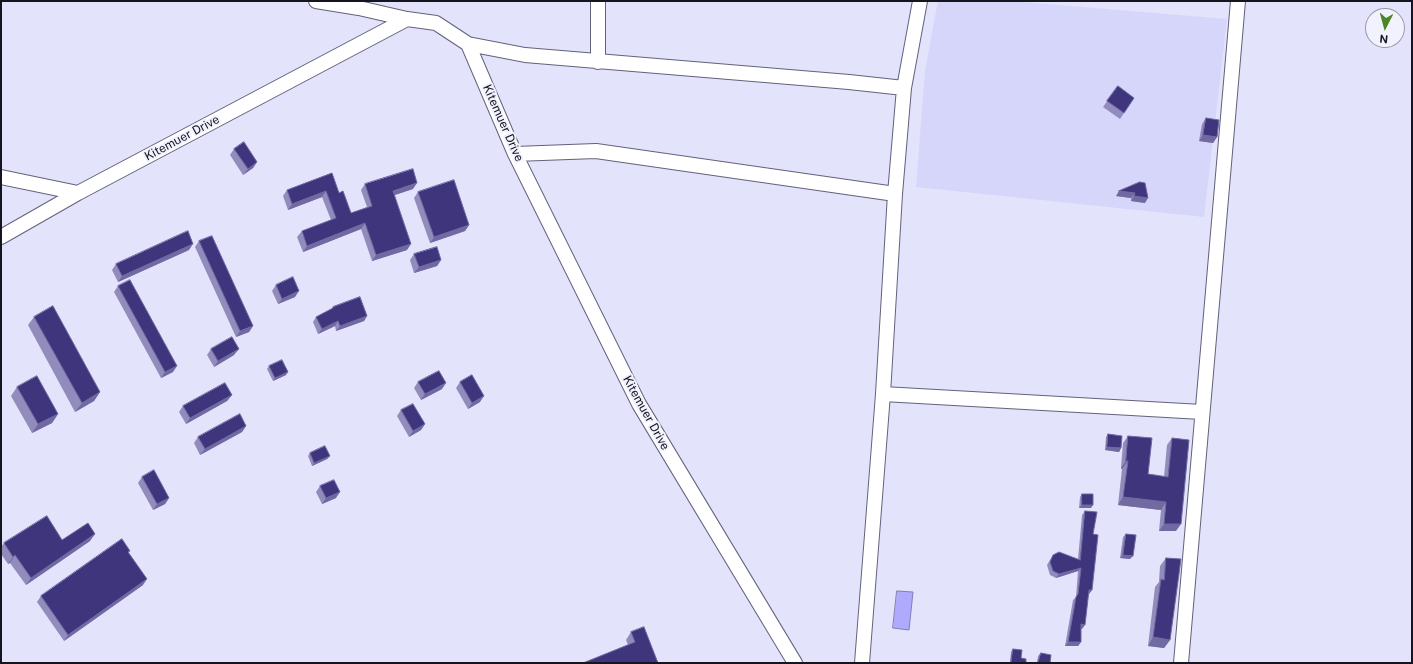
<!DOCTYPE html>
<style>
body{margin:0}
#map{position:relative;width:1413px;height:664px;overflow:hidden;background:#e3e3fc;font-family:"Public Sans",sans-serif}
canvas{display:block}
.frame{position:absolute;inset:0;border:2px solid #15151f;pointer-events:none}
.north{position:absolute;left:1365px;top:8px;width:40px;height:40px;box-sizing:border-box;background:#f2f2fe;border:1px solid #9a9aa5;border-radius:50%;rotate:186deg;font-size:11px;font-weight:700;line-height:16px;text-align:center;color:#15151f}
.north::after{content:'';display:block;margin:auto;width:14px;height:18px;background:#4a8625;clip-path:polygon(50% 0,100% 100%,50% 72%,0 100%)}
</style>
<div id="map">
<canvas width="1413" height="664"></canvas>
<div class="frame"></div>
<div class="north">N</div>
</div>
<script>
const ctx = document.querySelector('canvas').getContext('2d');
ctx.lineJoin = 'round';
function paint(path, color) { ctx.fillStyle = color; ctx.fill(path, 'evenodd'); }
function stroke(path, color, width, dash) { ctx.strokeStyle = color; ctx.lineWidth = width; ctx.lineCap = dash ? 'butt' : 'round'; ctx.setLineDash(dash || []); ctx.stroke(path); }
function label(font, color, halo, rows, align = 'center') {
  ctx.font = font + ' "Public Sans",sans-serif'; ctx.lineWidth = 4; ctx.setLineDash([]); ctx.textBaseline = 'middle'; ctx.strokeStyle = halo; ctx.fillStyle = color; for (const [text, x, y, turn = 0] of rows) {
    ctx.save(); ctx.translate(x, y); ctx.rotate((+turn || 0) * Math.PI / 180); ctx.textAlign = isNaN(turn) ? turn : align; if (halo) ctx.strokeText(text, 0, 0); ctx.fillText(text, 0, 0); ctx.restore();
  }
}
paint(new Path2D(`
 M938,1H1011L1227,19L1204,217L916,187L925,71Z`), '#d6d6fb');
const water = new Path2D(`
 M897,591L913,592L909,630L893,628Z`);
paint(water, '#afaafb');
stroke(water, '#817db9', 1);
const street = new Path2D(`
 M316,1L359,8L407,19
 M598,1V62
 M468,44L525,55L849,82L904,88
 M515,154L596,151L895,194
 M1,177L78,193
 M1,237L78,193L407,19L436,23L468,44L515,154L639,404L795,663
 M883,394L1202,412
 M862,663L883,394L895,194L904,88L920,1
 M1181,663L1238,1`);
stroke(street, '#62627c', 16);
stroke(street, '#fff', 14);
paint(new Path2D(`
 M1118,86L1134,98L1120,119L1103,107Z
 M1206,118L1217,137L1213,143L1199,141L1202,124Z
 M234,149L257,162L253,168L243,175L230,155Z
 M332,173L339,193L351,213L367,207L361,190L365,184L413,189L394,195L407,250L372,261L361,229L303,252L297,237L302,231L331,220L322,197L288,210L283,196L287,190Z
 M1140,182L1145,203L1131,201V198L1116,196Z
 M418,192L469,225L465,231L430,243L414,198Z
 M199,241L253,326L249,332L236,337L195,247Z
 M189,250L118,282L112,270L116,264Z
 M414,254L441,260L437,266L414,273L410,260Z
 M276,285L295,297L278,304L272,291Z
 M118,286L173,372L161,378L114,292Z
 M333,307L367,316L364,321L336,331L335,326L318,334L313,322L316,317L331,310Z
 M34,317L100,392L94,401L75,412L28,325Z
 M211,349L234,355L214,367L207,355Z
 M269,366L286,375L273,381L267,369Z
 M418,382L442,389L421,400L414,388Z
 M460,382L480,402L468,409L456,388Z
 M17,387L58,414L52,423L32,433L11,396Z
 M232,395L227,401L186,424L179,412L183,406Z
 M401,410L425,424L421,430L409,437L397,416Z
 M246,426L242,432L200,455L194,443L198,437Z
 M1108,434L1121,448L1119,452L1105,450L1106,437Z
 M1128,436L1148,474L1164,477L1167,445L1172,438L1176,531H1159L1161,510L1118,505L1122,469L1121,468L1123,443Z
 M310,453L330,456L327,459L312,466L308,456Z
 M142,477L169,498L165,504L153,510L138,483Z
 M320,486L336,498L322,504L316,492Z
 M1082,494L1091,508H1079L1080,497Z
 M1085,511L1093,534L1092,590L1089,594H1088L1082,629L1081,628V642L1078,646H1065L1073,600L1076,597L1078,571L1056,578L1050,575L1047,565L1053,555L1078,559L1082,515Z
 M1126,534L1130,559L1120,558L1123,537Z
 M62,540L90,541L26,585L10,563L8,564L1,554V547L4,543Z
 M128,552L143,585L64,641L37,602L41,596Z
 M1166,558L1170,640L1164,648L1148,646L1155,587L1159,582L1160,566Z
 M631,632L658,663L628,645L626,640Z
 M1013,649L1026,663H1010L1011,652Z
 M1041,653L1050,663H1037L1038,656Z`), '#918cbc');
paint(new Path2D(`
 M1203,135L1217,137L1213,143L1199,141Z
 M257,162L253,168L243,175L248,169Z
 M417,183L413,189L389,197L393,191Z
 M326,191L322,197L288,210L292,204Z
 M1119,191L1135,193L1131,198L1116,196Z
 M1134,196L1148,198L1145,203L1131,201Z
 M365,223L361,229L303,252L307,246Z
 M469,225L465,231L430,243L434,237Z
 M193,244L189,250L118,282L122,276Z
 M411,244L407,250L372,261L376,255Z
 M441,260L437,266L414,273L419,267Z
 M299,291L295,297L278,304L282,299Z
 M367,316L364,321L336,331L340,326Z
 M338,321L335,326L318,334L322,329Z
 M253,326L249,332L236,337L240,331Z
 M239,349L234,355L214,367L218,361Z
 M177,366L173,372L161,378L165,372Z
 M288,372L286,375L273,381L275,378Z
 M446,383L442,389L421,400L425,394Z
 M100,392L94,401L75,412L82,403Z
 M232,395L227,401L186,424L190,418Z
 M484,396L480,402L468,409L472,403Z
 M58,414L52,423L32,433L38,424Z
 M425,424L421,430L409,437L413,431Z
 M246,426L242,432L200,455L205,449Z
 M1107,447L1121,448L1119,452L1105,450Z
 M330,456L327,459L312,466L314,463Z
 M1126,461H1128L1122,469L1121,468Z
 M340,492L336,498L322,504L326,498Z
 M1123,497L1166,502L1161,510L1118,505Z
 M169,498L165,504L153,510L157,504Z
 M1082,505H1093L1091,508H1079Z
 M1164,524H1181L1176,531H1159Z
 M95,534L90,541L26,585L31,578Z
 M15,555L10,563L8,564L13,557Z
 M1123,555L1133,556L1130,559L1120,558Z
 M1081,568L1078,571L1056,578L1059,574Z
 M147,579L143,585L64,641L68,635Z
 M1089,590H1092L1089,594H1086Z
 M1081,624L1085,625L1082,629L1079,628Z
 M1153,637L1170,640L1164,648L1148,646Z
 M1068,642H1081L1078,646H1065Z`), '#7069a2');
const building = new Path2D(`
 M1118,86L1134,98L1124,113L1107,101Z
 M1206,118L1219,120L1217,137L1203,135Z
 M244,142L257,162L248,169L234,149Z
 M413,169L417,183L393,191L411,244L376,255L365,223L307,246L302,231L336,218L326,191L292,204L287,190L332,173L339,193L343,191L351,213L372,206L365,184Z
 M454,180L469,225L434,237L418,192Z
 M1140,182L1145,183L1148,198L1134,196L1135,193L1119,191Z
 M188,231L193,244L122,276L116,264Z
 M212,236L253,326L240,331L199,241Z
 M437,247L441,260L419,267L414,254Z
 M293,277L299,291L282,299L276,285Z
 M130,280L177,366L165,372L118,286Z
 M360,297L367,316L340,326L338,321L322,329L316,317L333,308V307Z
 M53,306L100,392L82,403L34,317Z
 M232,337L239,349L218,361L211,349Z
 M282,360L288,372L275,378L269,366Z
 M439,371L446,383L425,394L418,382Z
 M472,375L484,396L472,403L460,382Z
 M37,376L58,414L38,424L17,387Z
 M225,383L232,395L190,418L183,406Z
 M413,404L425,424L413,431L401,410Z
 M240,414L246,426L205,449L198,437Z
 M1108,434L1122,436L1121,448L1107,447Z
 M1128,436L1152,438L1148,474L1168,477L1172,438L1189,440L1181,524H1164L1166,502L1123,497L1128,461H1126Z
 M325,446L330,456L314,463L310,453Z
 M154,470L169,498L157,504L142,477Z
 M334,480L340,492L326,498L320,486Z
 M1082,494H1093V505H1082Z
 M1085,511L1097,512L1093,534L1098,535L1092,590H1089L1085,625L1081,624V642H1068L1076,597L1078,594L1081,568L1059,574L1053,571L1050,562L1053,555L1059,552L1080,560Z
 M47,516L62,540L88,523L95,534L31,578L15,555L13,557L4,543Z
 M1126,534L1136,535L1133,556L1123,555Z
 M122,539L130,551L128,552L147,579L68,635L41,596Z
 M1166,558L1181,559L1170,640L1153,637L1161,579L1164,580Z
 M644,627L658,663H583L635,642L631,632Z
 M1013,649L1022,650L1021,658L1026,659V663H1011Z
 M1041,653L1051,655L1050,663H1038Z`);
paint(building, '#3f357c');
stroke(building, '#7069a2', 1);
label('12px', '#15151f', '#f2f2fe', [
 ["Kitemuer Drive",503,123,66],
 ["Kitemuer Drive",182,138,-28],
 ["Kitemuer Drive",646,413,61]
]);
</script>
